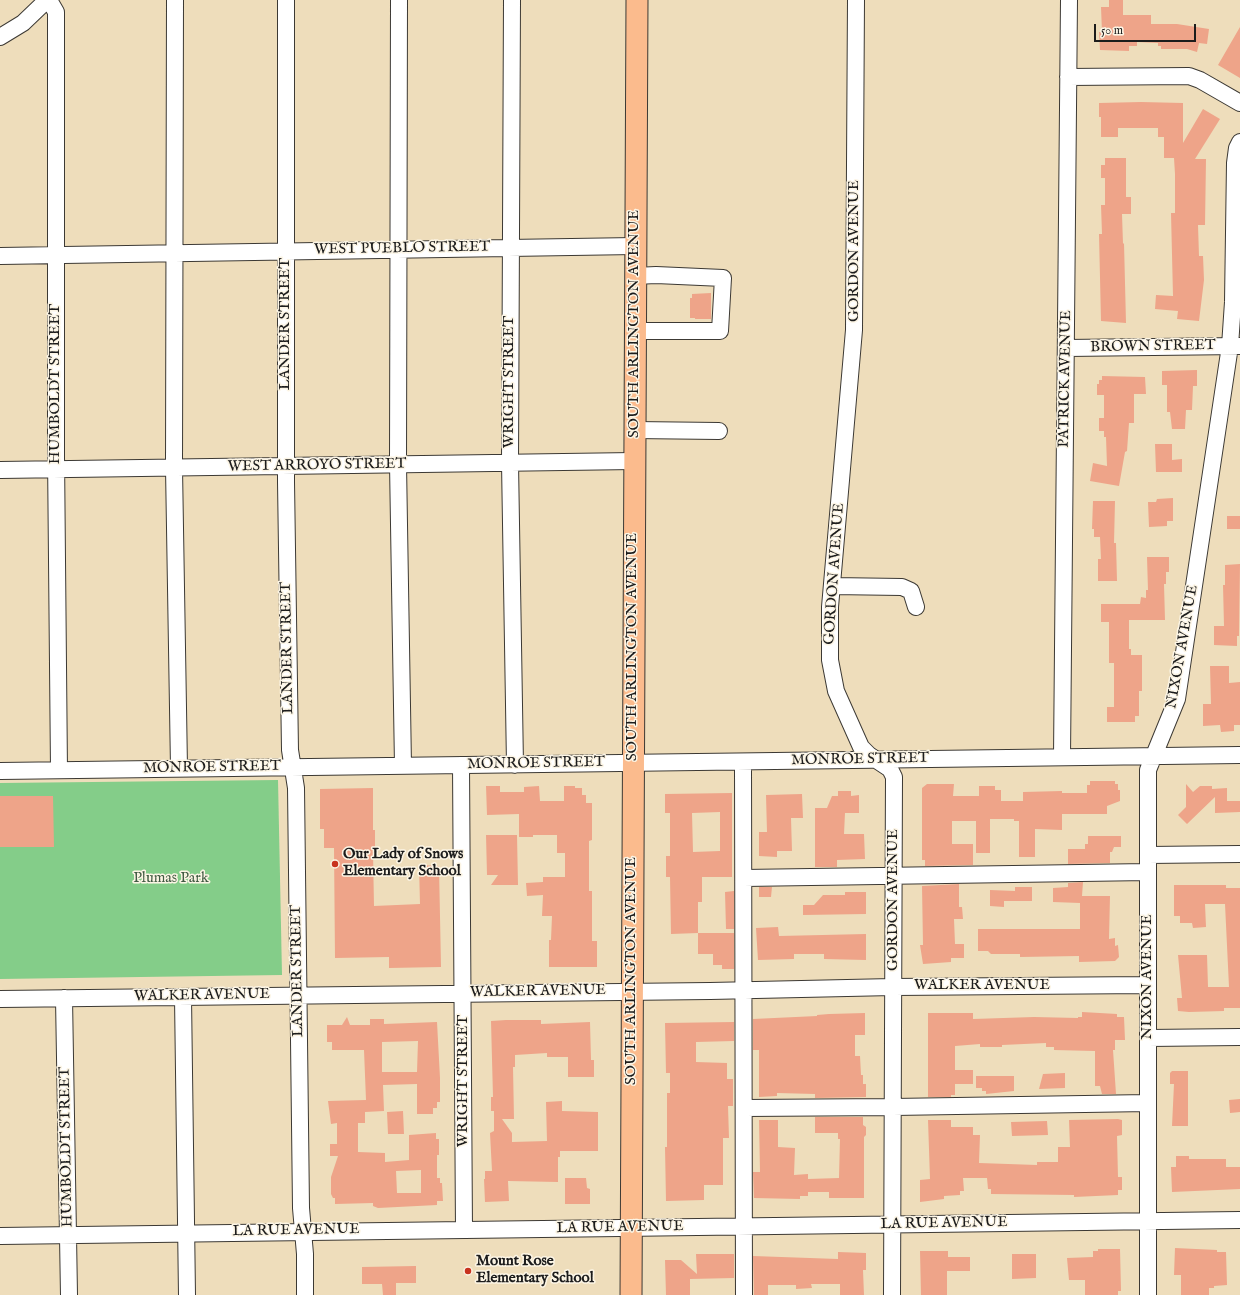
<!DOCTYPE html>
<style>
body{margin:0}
#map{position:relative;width:1240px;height:1295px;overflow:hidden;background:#edb;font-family:"IM FELL English",serif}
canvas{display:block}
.scale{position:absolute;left:1094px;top:24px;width:102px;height:18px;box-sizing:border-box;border:2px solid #1c1c1c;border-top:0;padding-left:5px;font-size:12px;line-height:14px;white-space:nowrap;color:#1c1c1c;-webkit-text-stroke:3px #fcf5e5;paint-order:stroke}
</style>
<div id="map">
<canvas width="1240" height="1295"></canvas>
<div class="scale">50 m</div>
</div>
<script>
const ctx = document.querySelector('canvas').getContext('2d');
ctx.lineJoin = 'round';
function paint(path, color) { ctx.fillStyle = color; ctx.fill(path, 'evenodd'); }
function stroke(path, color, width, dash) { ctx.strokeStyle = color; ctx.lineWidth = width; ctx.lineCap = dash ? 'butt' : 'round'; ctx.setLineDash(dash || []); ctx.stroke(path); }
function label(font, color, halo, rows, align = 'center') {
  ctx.font = font + ' "IM FELL English",serif'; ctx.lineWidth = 3; ctx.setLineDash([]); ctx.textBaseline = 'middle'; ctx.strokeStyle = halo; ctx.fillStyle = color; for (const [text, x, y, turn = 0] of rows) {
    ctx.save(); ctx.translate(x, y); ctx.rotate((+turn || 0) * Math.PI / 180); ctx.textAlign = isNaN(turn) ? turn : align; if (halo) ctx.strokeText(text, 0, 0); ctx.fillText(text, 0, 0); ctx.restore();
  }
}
paint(new Path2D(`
 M278,780L282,975L0,979V783Z`), '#84cd89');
paint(new Path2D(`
 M1109,0H1123V15H1151V24H1177L1209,29L1207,44L1199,43L1197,52L1187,49H1161V46H1158V43L1137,42V46H1129V51L1100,50L1099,32H1102L1101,7H1109Z
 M1240,27V78L1218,65Z
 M1141,102L1183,103V143L1203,109L1220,119L1195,159H1206L1205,225H1198L1199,256H1203L1204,280L1199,321L1177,319L1178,311L1155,309L1156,295L1173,296L1171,213H1175V174L1174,158H1164V137H1158V128H1118V137H1101V117H1099V103Z
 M1105,158H1126V197H1131V214H1122L1123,244L1124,243L1126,323L1101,321L1099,234H1102L1101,205H1105V178H1101V165H1105Z
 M711,293V319H695V318H690V298H692V294Z
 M1197,370V386H1193L1192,410H1186L1185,429H1172L1170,412H1167V385H1162V371Z
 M1102,376L1145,377L1146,394H1134V423H1129L1127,451L1125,452L1119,486L1090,481L1093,463L1107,466L1106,437H1104V431H1099V418H1104V395H1097V384H1099V380H1102Z
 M1155,444H1172V460L1182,459V472H1156Z
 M1173,498V521H1167V526L1149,527L1148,502H1156L1157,499Z
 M1093,501H1115L1114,543H1116L1117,581H1098V559H1101L1100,537H1094V529H1092Z
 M1227,516H1240V529H1227Z
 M1147,557H1169V572H1166V584H1164L1165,620H1129V649H1131V655H1142V691H1139V716H1135V722H1107V707H1114V663H1109V622H1101V604H1140L1141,597L1146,598V590H1148Z
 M1240,564L1239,636H1237V646L1214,645V626H1224L1223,585H1225V565Z
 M1210,666H1229V683L1240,682V725H1234V731L1221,732L1220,725L1203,726V704H1211Z
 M1090,781H1115V784H1118V790H1120V801L1107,806V814H1062V830L1035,829V857H1019V821H1014V819H990V853H976V821H952V844H973V865L925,866V860H922V788L927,784H954L953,796H979V786H995V790H1001V801H1023V792L1062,791V793H1087V785H1090Z
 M1186,784L1193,792L1200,786H1212V789L1227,788V801H1240V812L1215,813V797L1187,824L1178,815L1186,807Z
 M486,786H500V792H524V787L539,786L540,801H564V786H575V788H582V795H586V803H592V840L589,841V891H592V941H597V967H549V940H551L552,916H542L543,895L527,896L526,883L543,882V877H565V853H557V835H533V837H519V814L487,815Z
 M373,788V830H375V853H373L374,906L420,904L419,865L439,866L441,967L389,968V957L335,958L334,848H324V829H320V789Z
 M838,791H851V796L859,795V813H845L844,834H864L865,859L837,860V867H815V808H827L832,796H838Z
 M732,793V877H702V902H698V933H734V969H722V965H713V954H698V933L671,934L670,877H666V856H670V813H665V794ZM720,812V851L693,852L692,813Z
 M802,794L803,818H791L792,851H777V857L759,856V832H767L766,795Z
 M0,796H53L54,847H0Z
 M486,835H517L518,885H491L498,875H487Z
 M1088,836H1121V847H1114L1112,852H1110V863L1068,864V849H1085V844H1088Z
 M1083,882L1082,896H1110L1109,939L1115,938V946L1118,945L1119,957L1115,961L1079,962V956L1020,957V954H991L988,951H978V929H1080V903L1053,902V888L1068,887V883Z
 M959,884V907H962L963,919H954L955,944H964V958H951V962L923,964L920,945H923L922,886Z
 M1174,885H1226V888H1240V1008H1224V1011L1189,1012L1178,1011L1177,998H1182L1178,955H1207L1208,987H1229L1225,904H1205L1206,927L1193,928L1192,923H1180V916H1174Z
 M759,887H772L771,897H759Z
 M1015,887H1032V901H1004V907L990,906V890L1015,891Z
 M734,891V929H726L725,892Z
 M845,892H866V914L803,915V905H814L823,895H845Z
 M778,927L779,936L866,934V960L824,959V954H794V959L758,960L756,928Z
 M1082,1012L1117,1014V1017H1124L1125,1040H1115V1050H1113L1116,1094H1102L1100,1086H1095V1051L1054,1050V1047H1046V1043L1002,1045V1047H980V1044L955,1046V1070H973V1084H955V1095H951V1097H928V1013H973V1019L1034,1017L1078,1018V1017H1082Z
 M865,1013V1035H855V1056H860L861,1075H863V1084H866V1097L815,1098V1094L777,1093V1096L759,1097V1050H753V1019L817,1016V1015L829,1014Z
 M347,1017L350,1025H370V1019H384V1024L437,1022L440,1078V1102H437V1108H433V1114H417V1084L383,1085L384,1111L365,1112V1123H358V1152L385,1153V1162L409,1160V1135L436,1133V1139H439V1155H437V1178H440V1183H442L443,1201H437V1205L378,1208L373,1206V1203L335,1204V1198H333L331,1194V1177L338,1156H330V1144H337V1123L331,1124L328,1101L366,1100L364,1050H332V1042H327V1025H342ZM418,1041L417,1072H382V1042ZM421,1170V1193H397L396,1171Z
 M506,1020H541V1024L590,1022L591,1060H594V1077H568V1057H547V1053L515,1055V1067H513L514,1119H502L512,1133V1142L547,1141L546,1102L562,1101V1111L598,1112V1151H560V1157H558V1182L508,1181L509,1201L485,1202L484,1179H485V1171H492L490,1133L494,1131V1111H491V1097H493L491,1021Z
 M734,1022V1041L696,1042V1062L727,1063V1079H733V1106H728L729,1138H723V1185H704V1200L666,1201L665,1147H667V1093H670V1073H666L665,1023Z
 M1172,1071H1188V1126H1172L1174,1084H1170V1073Z
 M1065,1073V1088L1039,1089L1043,1074Z
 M976,1076H1014V1091L986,1094V1091H982V1088H976Z
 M1240,1099V1112L1230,1113L1229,1100Z
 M403,1111L404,1134H388L387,1112Z
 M815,1117H863V1125L866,1127V1135L864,1137V1198H829V1192H808V1196H800V1199L754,1198L753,1172H760L759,1120H778V1147L795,1148L794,1175L808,1174V1179L839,1178L840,1139H838V1133H815Z
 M1118,1119L1122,1120V1135L1117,1136L1118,1177H1122V1190H1118V1195L1074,1197V1195L991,1194V1189H988L987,1178H963L964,1191H960V1195L944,1196V1199L920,1202V1180L930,1179L928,1120H951V1127H973V1135H980L979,1163L1037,1165V1162H1058V1147H1070L1069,1120Z
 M1047,1121L1048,1135L1012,1136L1011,1122Z
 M1176,1156H1189V1159H1226V1167H1240V1189L1172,1192L1171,1167H1176Z
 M565,1178H586L587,1188L590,1189V1204H565Z
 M1175,1248L1217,1250V1252H1226L1227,1285L1214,1286V1288H1209V1295H1181V1275H1174Z
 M1098,1249H1120L1121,1291H1118V1295H1085V1280H1069L1067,1258L1093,1257V1251H1098Z
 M920,1251H948V1257H970V1271H947V1295H921Z
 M838,1252L866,1253V1270H863L864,1295H840V1284H811L812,1288L796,1289V1285H768V1295H754L753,1256L838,1259Z
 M696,1254H734V1278L690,1279V1295H666L665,1260H681L697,1274Z
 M1012,1254H1036V1278L1012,1279Z
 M416,1266V1283H396V1295H383L382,1284H362V1267Z`), '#eea489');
const minor = new Path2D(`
 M49,0L56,12V455L59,770
 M175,0L174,468L179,768
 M286,0V482L290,750L296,788L301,1208L305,1254V1295
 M399,0L398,464L403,766
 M512,0L510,463L515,765
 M856,0L854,330L830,607V660L836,691L861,747L869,755L890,769L894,777L892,1295
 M0,37L23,23L47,0
 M1068,77L1189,76L1200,80L1240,103
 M0,256L635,246
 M635,331H720L723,278L656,275L635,276
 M1066,348L1240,346
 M634,430L719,431
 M0,470L634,461
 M832,586L902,587L911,591L916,607
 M1062,757L1069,0
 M743,762L744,1295
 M461,765L464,1230
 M0,771L1240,755
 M1148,855L1240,854
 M744,878L1148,872
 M183,997L187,1295
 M64,998L69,1295
 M0,999L710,991L893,987L1148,985
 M1148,1038L1240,1037
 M744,1108L893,1107L1148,1103
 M0,1236L1240,1220
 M1148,1295V770L1177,699L1230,346L1233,302L1235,163L1237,148L1240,142`);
const major = new Path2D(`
 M631,1295L637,0`);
stroke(minor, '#3c3934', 18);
stroke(major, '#3c3934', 23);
stroke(minor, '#fff', 16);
stroke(major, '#fbbb8d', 21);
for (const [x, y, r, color] of [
 [335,864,4,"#c8321e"],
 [468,1271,4,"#c8321e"]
]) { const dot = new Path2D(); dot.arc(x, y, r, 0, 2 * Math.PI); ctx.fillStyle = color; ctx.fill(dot); stroke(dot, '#fcf5e5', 1.5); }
label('15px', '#1c1c1c', '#fcf5e5', [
 ["WEST PUEBLO STREET",402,249,-1],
 ["GORDON AVENUE",855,251,-90],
 ["LANDER STREET",286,324,-90],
 ["SOUTH ARLINGTON AVENUE",635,324,-90],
 ["BROWN STREET",1153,347,-1],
 ["PATRICK AVENUE",1066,379,-89],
 ["WRIGHT STREET",510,382,-90],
 ["HUMBOLDT STREET",56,384,-90],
 ["WEST ARROYO STREET",317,466,-1],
 ["GORDON AVENUE",835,574,-86],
 ["SOUTH ARLINGTON AVENUE",633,647,-90],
 ["NIXON AVENUE",1183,647,-80],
 ["LANDER STREET",288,648,-91],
 ["MONROE STREET",860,760,-1],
 ["MONROE STREET",536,764,-1],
 ["MONROE STREET",212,768,-1],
 ["GORDON AVENUE",894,900,-90],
 ["LANDER STREET",298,971,-91],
 ["SOUTH ARLINGTON AVENUE",632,971,-90],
 ["NIXON AVENUE",1148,977,-90],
 ["WALKER AVENUE",982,986],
 ["WALKER AVENUE",538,992,-1],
 ["WALKER AVENUE",202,996,-1],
 ["WRIGHT STREET",464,1081,-90],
 ["HUMBOLDT STREET",67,1147,-91],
 ["LA RUE AVENUE",944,1224,-1],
 ["LA RUE AVENUE",620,1228,-1],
 ["LA RUE AVENUE",296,1231,-1]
]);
label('bold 15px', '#1c1c1c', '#fcf5e5', [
 ["Our Lady of Snows",343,855],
 ["Elementary School",343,872],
 ["Mount Rose",476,1262],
 ["Elementary School",476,1279]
], 'left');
label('15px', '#405a42', '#fcf5e5', [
 ["Plumas Park",171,879]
]);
</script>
